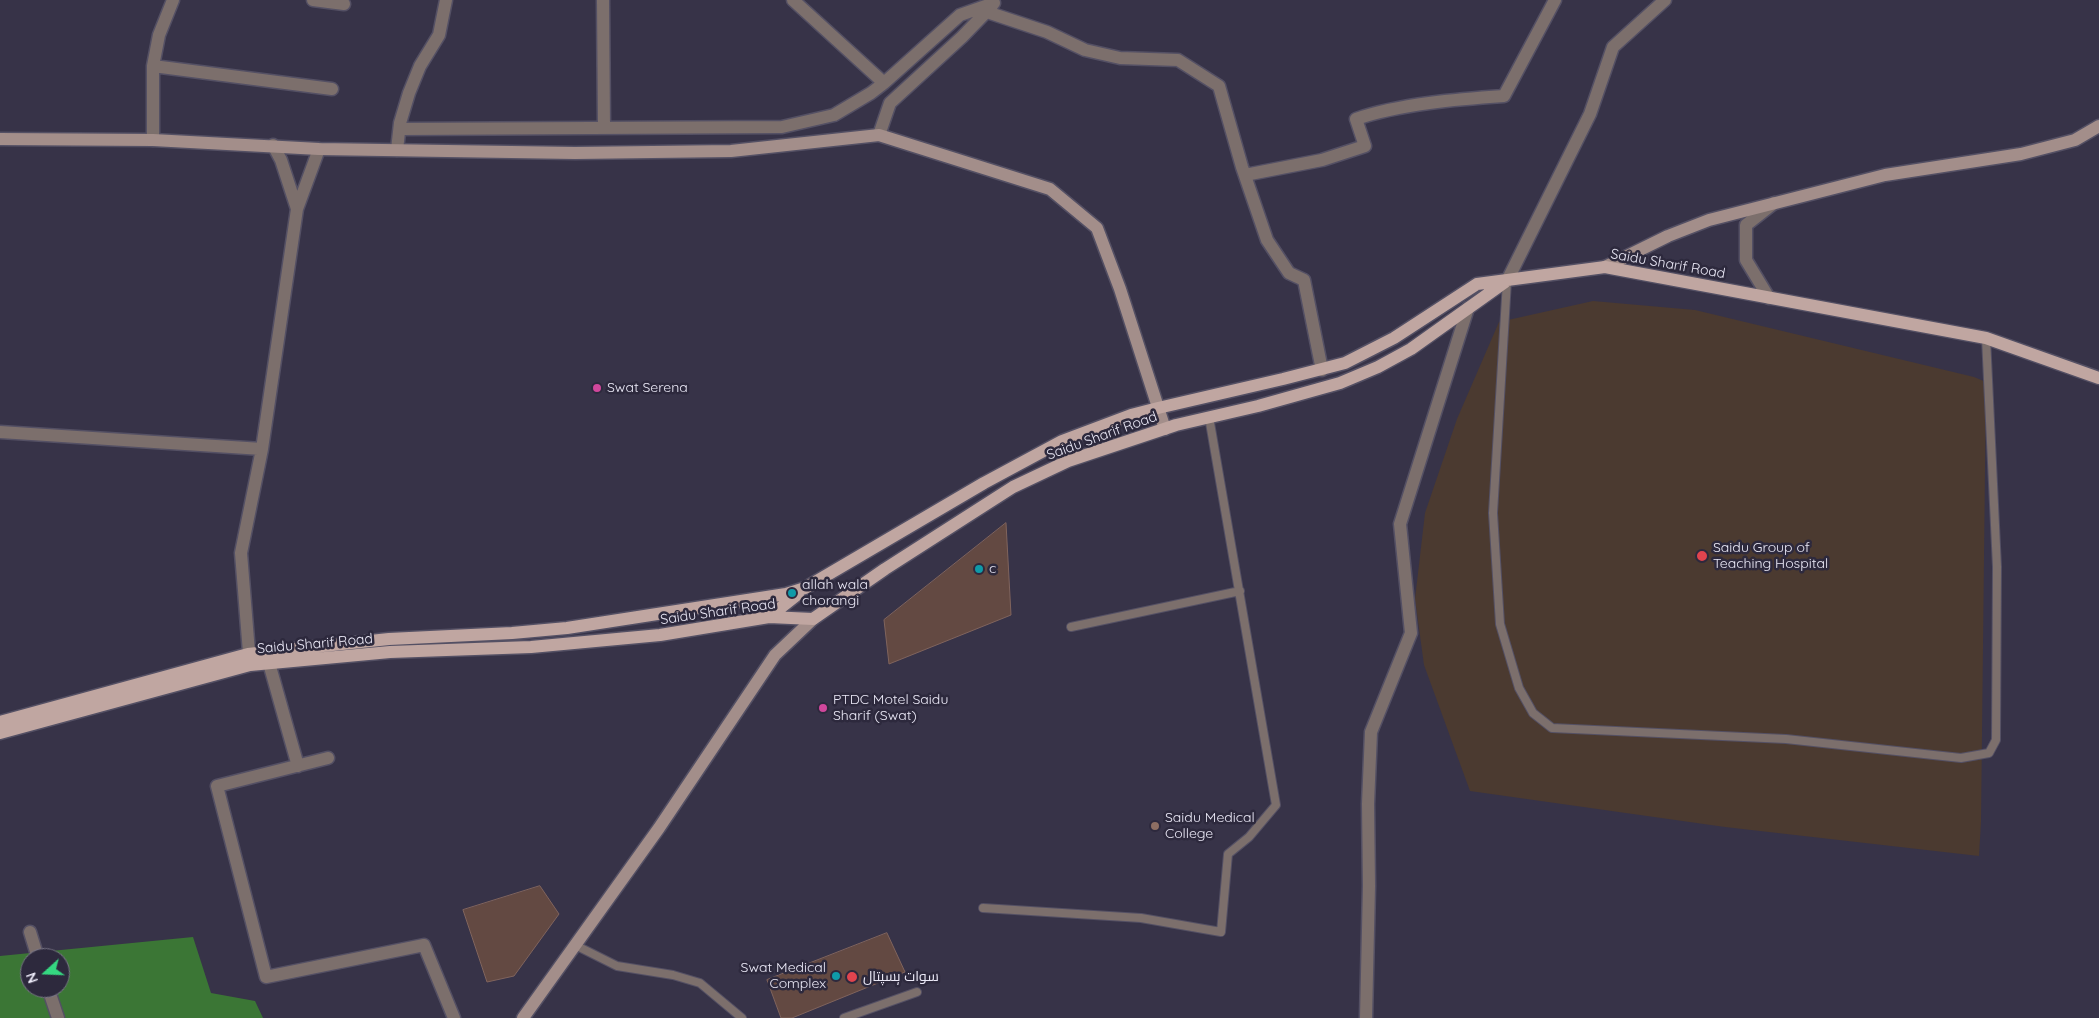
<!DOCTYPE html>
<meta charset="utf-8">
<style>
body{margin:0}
#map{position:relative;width:2099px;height:1018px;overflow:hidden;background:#373348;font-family:Quicksand,sans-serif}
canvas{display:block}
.north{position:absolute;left:20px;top:948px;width:50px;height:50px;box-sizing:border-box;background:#2d293d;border:1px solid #797687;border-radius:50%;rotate:250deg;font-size:14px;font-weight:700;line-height:20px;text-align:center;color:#ebe9f7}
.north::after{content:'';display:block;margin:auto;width:18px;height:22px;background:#35d881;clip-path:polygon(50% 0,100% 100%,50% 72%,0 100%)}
</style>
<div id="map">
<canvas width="2099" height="1018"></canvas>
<div class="north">N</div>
</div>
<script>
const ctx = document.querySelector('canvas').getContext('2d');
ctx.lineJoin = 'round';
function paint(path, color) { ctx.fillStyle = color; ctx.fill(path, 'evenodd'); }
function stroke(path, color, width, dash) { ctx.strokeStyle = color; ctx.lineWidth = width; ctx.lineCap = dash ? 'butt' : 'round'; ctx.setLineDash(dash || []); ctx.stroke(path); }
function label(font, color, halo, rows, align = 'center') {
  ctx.font = font + ' Quicksand,Cairo,sans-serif'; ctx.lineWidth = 5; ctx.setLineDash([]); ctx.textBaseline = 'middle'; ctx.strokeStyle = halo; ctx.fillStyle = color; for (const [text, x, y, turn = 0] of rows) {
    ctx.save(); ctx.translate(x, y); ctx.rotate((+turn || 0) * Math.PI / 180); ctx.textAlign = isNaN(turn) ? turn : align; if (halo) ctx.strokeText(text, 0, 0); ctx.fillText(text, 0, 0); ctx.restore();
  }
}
paint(new Path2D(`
 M1593,301L1695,310L1974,377L1986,382L1981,822L1979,856L1725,827L1470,791L1424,665L1415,599L1425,513L1457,419L1499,322Z`), '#4b3a30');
paint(new Path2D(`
 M193,937L211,993L255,1001L263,1018H0V956ZM30,958H60V988H30Z`), '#3b7635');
const building = new Path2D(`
 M1006,523L1011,615L889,664L884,620Z
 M540,886L559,914L514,976L487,982L463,910Z
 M887,933L905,972L792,1018H781L767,980Z`);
paint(building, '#634942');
stroke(building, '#80645d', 1);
const lane = new Path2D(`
 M1507,281L1493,513L1500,624L1519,688L1533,713L1552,728L1786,739L1961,758L1989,753L1996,740L1997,567L1986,338
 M1071,627L1240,591
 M983,908L1141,918L1221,932L1228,854L1249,837L1276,805L1209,417
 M575,945L617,966L673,975L700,983L742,1018
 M844,1018L917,992`);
const street = new Path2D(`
 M313,0L344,4
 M603,0L604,127
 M793,0L884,83
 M987,12L1047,32L1085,50L1120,58L1178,60L1219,86L1242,167L1267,240L1289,273L1304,280L1322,370
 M153,66L332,89
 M400,129L782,127L834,115L871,93L884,83L960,15L994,3
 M879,135L890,103L962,37L992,6
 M153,140V66L159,35L173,0
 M273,145L281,160L297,209
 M397,150L400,123L409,93L420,66L439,35L446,0
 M1245,175L1322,160L1365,146L1356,119C1399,104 1459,99 1504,96L1555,0
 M1507,281L1590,114L1613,47L1665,0
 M1769,298L1746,260V225L1774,203
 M0,432L262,449
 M269,663L298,766
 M250,665L241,553L262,449L297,209L319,149
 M328,758L217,786L266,977L424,945L454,1018
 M30,932L38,958
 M48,988L58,1018
 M1366,1018L1369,886L1368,804L1371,732L1411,633L1400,524L1468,308`);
const secondary = new Path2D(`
 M0,139L153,140L319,149L575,153L731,151L879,135L1050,189L1097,228L1120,289L1165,429
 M1605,267L1668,236L1709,220L1885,175L2021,154L2075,140L2099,126
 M523,1018L659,828L775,655L813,619`);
const primary = new Path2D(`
 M769,617L798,594
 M0,722L248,654L389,639L512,633L567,628L786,594L805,588L984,483L1062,441L1131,415L1158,408L1283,379L1345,363L1394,338L1477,284L1605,267L1986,338L2099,378
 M0,733L250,665L390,652L531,647L660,635L769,617L813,619L885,569L1013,487L1068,461L1176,425L1258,406L1340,383L1378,367L1411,349L1505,282`);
stroke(lane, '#545064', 10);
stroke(street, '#545064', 15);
stroke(secondary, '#545064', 15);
stroke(primary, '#545064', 15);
stroke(lane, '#7c6f6c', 8);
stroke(street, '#7c6f6c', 12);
stroke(secondary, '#a38e8a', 12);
stroke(primary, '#c0a6a1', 12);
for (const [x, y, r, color] of [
 [597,388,5,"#d1479c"],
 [1702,556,6,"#e0444e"],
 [979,569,5,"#0f9aa8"],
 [792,593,5,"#0f9aa8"],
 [823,708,5,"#d1479c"],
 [1155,826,5,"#8d6e63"],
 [836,976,5,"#0f9aa8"],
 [852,977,6,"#e0444e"]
]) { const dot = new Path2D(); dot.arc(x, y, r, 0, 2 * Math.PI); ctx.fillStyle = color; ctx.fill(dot); stroke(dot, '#2d293d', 2); }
label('14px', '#ebe9f7', '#2d293d', [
 ["Saidu Sharif Road",1668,264,10],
 ["Saidu Sharif Road",1102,436,-20],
 ["Saidu Sharif Road",718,612,-8],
 ["Saidu Sharif Road",315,644,-5]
]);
label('14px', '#ebe9f7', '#2d293d', [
 ["Swat Serena",607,388],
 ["Saidu Group of",1713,548],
 ["Teaching Hospital",1713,564],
 ["c",989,569],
 ["allah wala",802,585],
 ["chorangi",802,601],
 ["PTDC Motel Saidu",833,700],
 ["Sharif (Swat)",833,716],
 ["Saidu Medical",1165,818],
 ["College",1165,834],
 ["Swat Medical",826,968,"right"],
 ["Complex",826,984,"right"],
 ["سوات ہسپتال",863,977]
], 'left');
</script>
